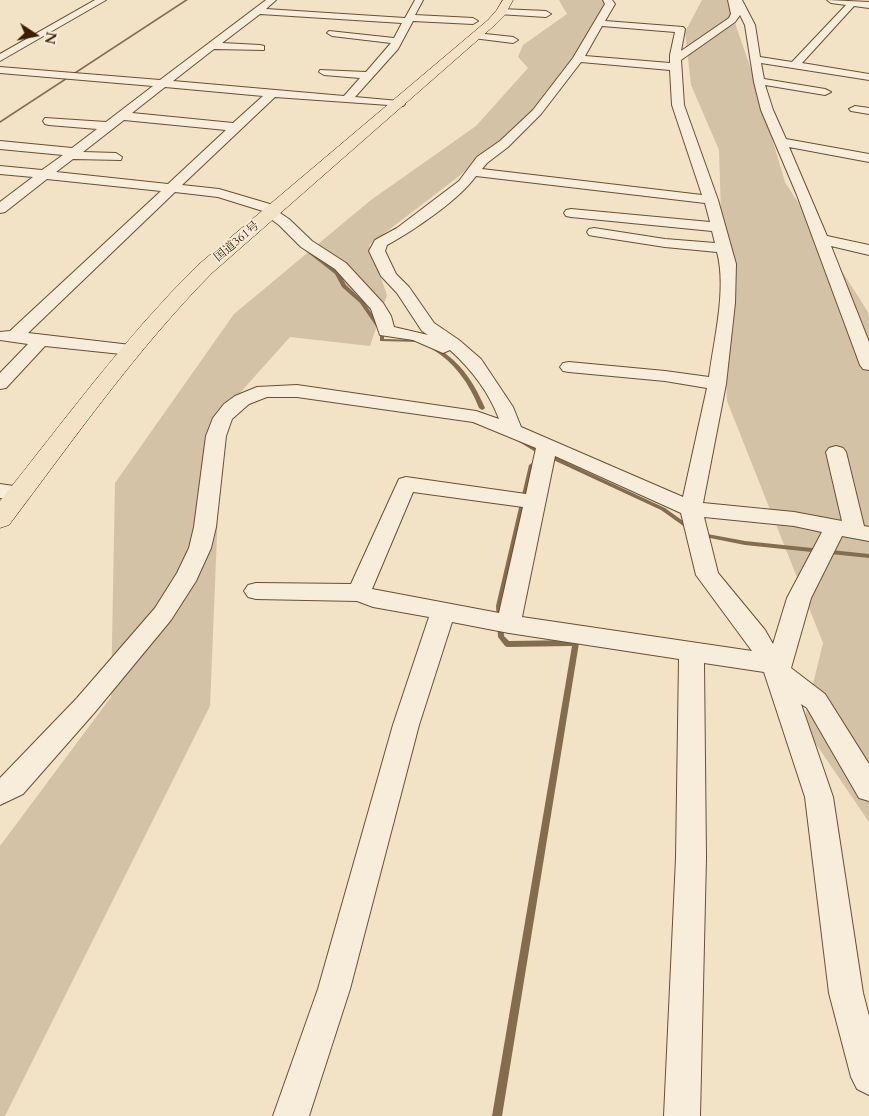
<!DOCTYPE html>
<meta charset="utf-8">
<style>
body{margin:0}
#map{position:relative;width:869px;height:1116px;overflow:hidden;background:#f2e3c6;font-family:Cardo,serif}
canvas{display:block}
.north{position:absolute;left:10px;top:10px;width:50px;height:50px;-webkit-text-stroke:4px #f7edda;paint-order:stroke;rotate:101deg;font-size:14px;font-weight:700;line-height:20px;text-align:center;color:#3b1f02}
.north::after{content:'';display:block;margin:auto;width:18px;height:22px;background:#3b1f02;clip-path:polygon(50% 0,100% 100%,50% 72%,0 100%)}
</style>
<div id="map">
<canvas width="869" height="1116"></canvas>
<div class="north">N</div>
</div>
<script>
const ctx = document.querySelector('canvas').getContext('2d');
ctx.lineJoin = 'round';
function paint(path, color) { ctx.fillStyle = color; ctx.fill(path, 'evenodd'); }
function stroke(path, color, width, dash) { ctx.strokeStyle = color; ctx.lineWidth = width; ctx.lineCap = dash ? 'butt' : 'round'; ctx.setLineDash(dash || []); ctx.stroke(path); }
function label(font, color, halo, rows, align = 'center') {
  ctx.font = font + ' Cardo,"Noto Serif JP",serif'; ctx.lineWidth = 4; ctx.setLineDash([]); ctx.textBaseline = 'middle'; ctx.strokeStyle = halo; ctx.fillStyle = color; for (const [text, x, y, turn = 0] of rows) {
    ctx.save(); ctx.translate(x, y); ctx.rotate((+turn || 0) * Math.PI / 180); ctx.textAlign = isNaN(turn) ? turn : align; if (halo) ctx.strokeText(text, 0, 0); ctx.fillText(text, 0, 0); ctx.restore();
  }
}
paint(new Path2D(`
 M559,0H603L604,3L594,33L558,91L458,177L369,245L387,295L370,346L290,337L222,413L210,706L5,1116H0V846L111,697L115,483L234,314L371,200L476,126L528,68L518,57L523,45L567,14Z
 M702,0H727L753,75L785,182L868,312L869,318V822L803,725L823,643L727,401L719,150L691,85L685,32Z`), '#d3c2a5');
paint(new Path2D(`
 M185,0H188L0,123V121Z
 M297,242H299L339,272L346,285L364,302L384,332V339L418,340H420V342L380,341V332L360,303L342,287L335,274L297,244Z
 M432,347C438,347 442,350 446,354C464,367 476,387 485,408L484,409L482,410L479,408C469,383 455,363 432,349Z
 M518,437L538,449L665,508L694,529L691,531L689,530L661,510L534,451L516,440L515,439L516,438Z
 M532,463L535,465L502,606L504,636L509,641L576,640L578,641L579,643L502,1116H492L572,646L507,647L505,646L498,637L496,606L529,465Z
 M702,533L745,541L869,554V558L745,545L700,536L699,535Z`), '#846c4f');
const minor = new Path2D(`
 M95,0H106L0,61V54Z
 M266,0H276L266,9L405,18L415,0H423L415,15L473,18L478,21L473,24L413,21L398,49L355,97L399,101L405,104L403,106L275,97L182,185L219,189L280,207L282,210L280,213L289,219L312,241L346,263L383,303L391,316L394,327L428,335L422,331L397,293L381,276L369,251L375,240L397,228L459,181L477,157L500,141L533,110L573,58L605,4L603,0H612L615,4L605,21L683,27L685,29L681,51L729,18L731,14L728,0H742L755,25L760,57L792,62L846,5L831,3L827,0L869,2V8L854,6L802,63L869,74V80L761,63L764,79L825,89L831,92L825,95L765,85L773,110L786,139L869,154V162L789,147L827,236L869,245V255L831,246L869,342V370L863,369L860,365L797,195L761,110L754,82L745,25L740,15L735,22L681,60L684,105L718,200L736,264L735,303L726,384L703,503L794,512L842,521L826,452L829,448L836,446L843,448L846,452L864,526L869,527V541L842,536L811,598L791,668L825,694L869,764V801L859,798L807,708L801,704L833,797L863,993L869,1016V1095L857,1089L851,1077L829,993L805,797L764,672L704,663L706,858L700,1116H664L676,858L679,659L509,633L452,622L419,725L350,989L309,1116H273L318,989L393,725L429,617L373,607L357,601L256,599L248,597L244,591L248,585L256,583L351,584L399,479L406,477L526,494L536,448L473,422L297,397H267L249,404L232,419L226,436L216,527L211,548L196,581L171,620L95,712L23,794L0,805V778L77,698L155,608L177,573L189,548L194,527L206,436L213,418L224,404L235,396L257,387L297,385L476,411L499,419C489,392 471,369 450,350L443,353L413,340L380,335L371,309L335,269L301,247L279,225L264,214L266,212L218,197L175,192L28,333L131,345L137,346L140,350L137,354L131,355L45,346L6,388L0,389V373L28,344L0,340V332L10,331L161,191L47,179L5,212L0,213V202L33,177L0,174V166L42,170L63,155L0,149V141L72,148L97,129L49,125L45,124L43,121L45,118L106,122L153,86L0,73V67L160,80ZM260,14L402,23L394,38L329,31L327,33L332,36L391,43L366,72L320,70L319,72L324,75L360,78L344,96L173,81L214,49L264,50V46L260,45L222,43ZM602,26L675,32L670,55V63L585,56ZM581,62L670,70L672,105L702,195L482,169L487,163L508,147L541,114ZM165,87L263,96L233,123L132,113ZM124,120L226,130L168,184L56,172L73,159L121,160L122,157L116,153L83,152ZM476,176L705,203L710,222L571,209L566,210L564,213L566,216L571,217L712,231L715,243L665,239L594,228L589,229L587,232L589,235L594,236L665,247L717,252C727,289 714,339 709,377L665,371L569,362L563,363L560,367L563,371L569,372L665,381L707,388L683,497L521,427L513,407L481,359L459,340L434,323L409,287L396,274L385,251L387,245C413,231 459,200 476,176ZM555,456L681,513L696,575L752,651L522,617ZM413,492L523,507L499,613L372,589ZM704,517L794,526L822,532L787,598L773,644L765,630L718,573Z
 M501,9L546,11L551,14L546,17L498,14L496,12Z
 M476,33L513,37L518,40L513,43L473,38V34Z
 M855,106L869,108V114L851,111L849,109Z
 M0,484L27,488L30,493L27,498L20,500L0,498Z`);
const highway = new Path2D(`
 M503,0H513L505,15L496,24L212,273C136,350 74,439 9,525L0,528V501C64,421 125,337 198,265L488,20L496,11Z`);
stroke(minor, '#695033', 2);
stroke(highway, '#3b1f02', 1);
paint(minor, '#f7edda');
paint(highway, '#f2e3c6');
label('12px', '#3b1f02', '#f7edda', [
 ["国道361号",237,242,-40]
]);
</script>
